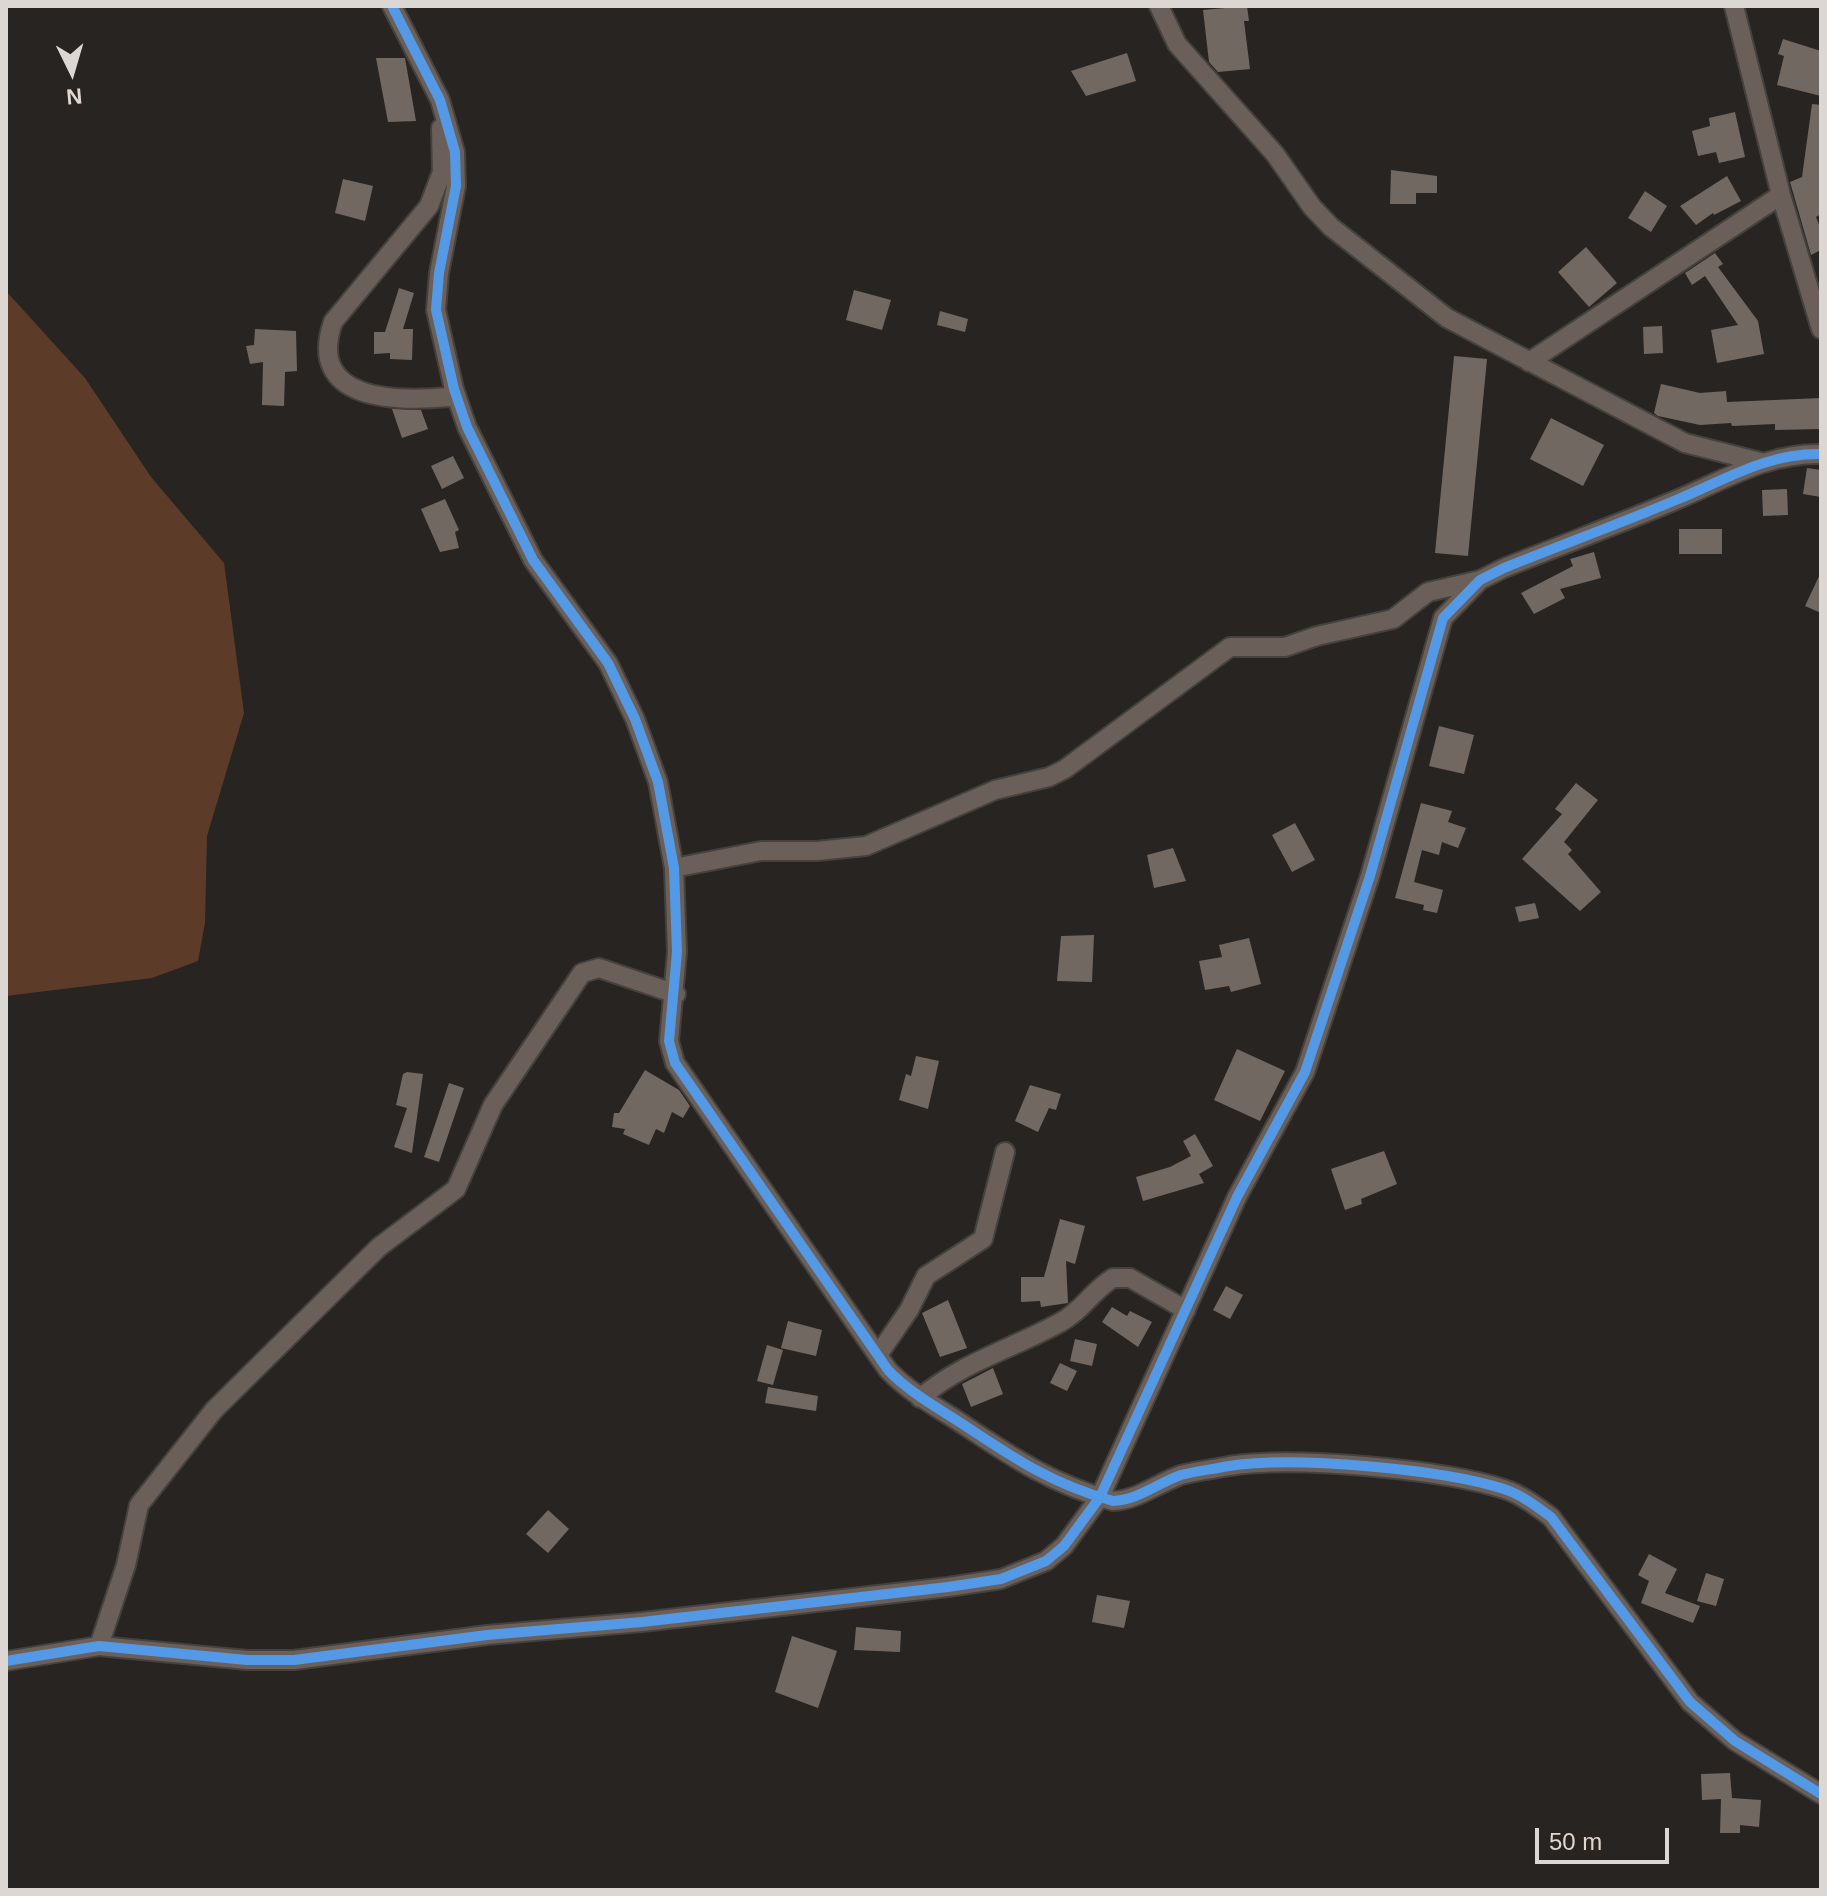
<!DOCTYPE html>
<style>
body{margin:0}
#map{position:relative;width:1827px;height:1896px;overflow:hidden;background:#282421;font-family:Helvetica,sans-serif}
canvas{display:block}
.frame{position:absolute;inset:0;border:8px solid #ddd7d4;pointer-events:none}
.north{position:absolute;left:32px;top:32px;width:80px;height:80px;-webkit-text-stroke:6px #2b231e;paint-order:stroke;rotate:175deg;font-size:22px;font-weight:700;line-height:32px;text-align:center;color:#ddd7d4}
.north::after{content:'';display:block;margin:auto;width:28px;height:36px;background:#ddd7d4;clip-path:polygon(50% 0,100% 100%,50% 72%,0 100%)}
.scale{position:absolute;left:1535px;top:1828px;width:134px;height:36px;box-sizing:border-box;border:4px solid #ddd7d4;border-top:0;padding-left:10px;font-size:24px;line-height:28px;white-space:nowrap;color:#ddd7d4;-webkit-text-stroke:6px #2b231e;paint-order:stroke}
</style>
<div id="map">
<canvas width="1827" height="1896"></canvas>
<div class="frame"></div>
<div class="north">N</div>
<div class="scale">50 m</div>
</div>
<script>
const ctx = document.querySelector('canvas').getContext('2d');
ctx.lineJoin = 'round';
function paint(path, color) { ctx.fillStyle = color; ctx.fill(path, 'evenodd'); }
function stroke(path, color, width, dash) { ctx.strokeStyle = color; ctx.lineWidth = width; ctx.lineCap = dash ? 'butt' : 'round'; ctx.setLineDash(dash || []); ctx.stroke(path); }
paint(new Path2D(`
 M6,291L85,378L151,477L224,563L244,713L207,836L205,923L198,961L152,978L6,996Z`), '#5d3b29');
paint(new Path2D(`
 M1247,6L1249,21H1244L1250,69L1218,72L1209,62L1203,10Z
 M1783,39L1821,51V96L1777,85L1784,56L1778,54Z
 M1127,53L1136,81L1086,96L1071,71Z
 M376,58H405L416,121L388,122Z
 M1812,104L1821,105V214L1816,217L1821,230V250L1811,255L1790,182L1802,177Z
 M1735,112L1745,157L1719,163L1716,152L1698,156L1692,131L1710,126L1709,118Z
 M1391,170L1437,176V193H1416V204H1390Z
 M1727,176L1741,201L1714,215L1713,213L1696,225L1680,206Z
 M343,179L373,186L365,221L335,213Z
 M1645,191L1667,206L1651,232L1628,218Z
 M1586,247L1617,283L1589,307L1558,272Z
 M1715,253L1723,264L1718,267L1758,321L1764,354L1717,363L1711,330L1738,325L1705,276L1692,285L1685,273Z
 M399,288L414,293L403,329H413L412,360L390,359V353L374,354V332H385Z
 M854,290L891,300L882,330L846,320Z
 M940,311L968,319L965,332L937,325Z
 M1662,326L1663,353L1644,354L1643,327Z
 M255,329L296,331L297,371L285,372L284,406L262,405L263,362L250,364L246,346L254,345Z
 M1454,356L1487,359L1468,556L1435,553Z
 M1661,384L1700,393L1726,391L1727,402L1821,398V429L1775,430V424L1732,426L1731,423L1700,425L1658,416L1654,413Z
 M392,409L421,410L428,429L402,438Z
 M1551,418L1604,445L1583,486L1530,459Z
 M453,456L464,478L442,489L431,466Z
 M1807,468L1821,470V497L1803,494Z
 M1787,489L1788,515L1763,516L1762,490Z
 M445,499L459,530L455,532L459,548L440,552L421,509Z
 M1679,529H1722V554H1679Z
 M1594,552L1601,578L1560,589L1565,598L1534,614L1521,593L1573,566L1570,559Z
 M1821,572V613L1805,606Z
 M1439,726L1474,735L1464,774L1429,766Z
 M1576,783L1598,800L1564,842L1572,850L1568,854L1601,892L1580,911L1522,859L1562,814L1555,809Z
 M1421,803L1452,811L1448,822L1466,828L1458,848L1442,842L1439,855L1422,850L1414,882L1443,890L1437,913L1423,910L1424,905L1395,898Z
 M1295,823L1315,860L1292,872L1272,835Z
 M1173,848L1186,881L1154,888L1147,855Z
 M1535,903L1539,918L1519,922L1515,907Z
 M1094,935L1092,982L1057,981L1061,936Z
 M1249,938L1261,984L1231,992L1229,986L1205,990L1199,961L1222,957L1219,945Z
 M1237,1049L1285,1071L1260,1121L1214,1100Z
 M916,1056L939,1061L928,1109L899,1100L906,1074L911,1076Z
 M645,1070L679,1090L690,1106L683,1118L672,1112L664,1133L656,1129L649,1145L623,1134L625,1129L612,1127L614,1113H619Z
 M407,1072L423,1074L412,1153L394,1147L407,1108L396,1105L403,1074Z
 M449,1083L464,1088L439,1162L424,1157Z
 M1030,1085L1061,1094L1056,1110L1049,1108L1038,1132L1015,1121Z
 M1195,1134L1213,1166L1199,1174L1204,1183L1143,1201L1136,1177L1170,1167L1191,1156L1183,1141Z
 M1384,1151L1397,1184L1361,1199L1362,1204L1345,1210L1331,1169Z
 M1060,1219L1085,1226L1075,1264L1066,1261L1068,1303L1041,1307L1040,1301L1021,1302V1277H1044Z
 M1226,1286L1243,1295L1230,1319L1213,1310Z
 M948,1300L967,1348L940,1357L922,1313Z
 M1112,1307L1127,1316L1130,1311L1152,1322L1138,1347L1102,1322Z
 M788,1321L822,1330L816,1356L781,1348Z
 M1075,1339L1097,1344L1092,1366L1070,1361Z
 M767,1345L783,1350L773,1385L757,1381Z
 M1060,1363L1077,1371L1067,1391L1050,1383Z
 M993,1368L1003,1394L971,1407L962,1384Z
 M768,1387L818,1396L816,1411L765,1403Z
 M548,1510L569,1529L548,1553L526,1534Z
 M1649,1554L1677,1569L1665,1593L1700,1606L1693,1623L1641,1603L1649,1581L1638,1575Z
 M1706,1573L1724,1579L1716,1606L1697,1601Z
 M1097,1595L1130,1601L1124,1628L1092,1622Z
 M856,1627L901,1631L900,1652L854,1650Z
 M792,1636L837,1651L818,1708L775,1692Z
 M1730,1773L1732,1798L1761,1800L1759,1827L1740,1825V1833H1720L1721,1799L1702,1800L1701,1774Z`), '#726862');
const minor = new Path2D(`
 M392,6L440,100L455,152L456,186L439,273L436,310L454,389L467,427L533,560L608,663L635,719L658,782L674,868L677,952L669,1041L675,1063L888,1370C910,1393 937,1407 964,1425C1015,1459 1052,1484 1113,1501C1138,1500 1158,1483 1181,1475C1196,1471 1214,1469 1229,1466C1295,1456 1441,1469 1504,1489C1522,1495 1536,1506 1551,1517L1690,1702L1735,1741L1821,1794
 M1159,6L1177,44L1275,154L1312,207L1331,227L1447,318L1685,443L1760,462
 M1734,6L1781,195L1821,329
 M441,128L442,172L429,206L333,322C306,401 395,402 449,397L454,389
 M1529,362L1781,195
 M674,868L761,851H817L866,846L995,790L1049,777L1065,769L1230,647H1285L1317,636L1393,619L1428,592L1480,580
 M878,1355L909,1310L926,1276L983,1239L1005,1152
 M920,1398C964,1361 1012,1349 1061,1322C1082,1311 1093,1290 1113,1278H1130L1186,1310
 M99,1646L126,1565L139,1505L214,1410L379,1247L456,1189L493,1105L582,973L599,968L676,994
 M6,1661L99,1646L247,1660H294L487,1635L642,1622L948,1587L1001,1579L1046,1561L1064,1546L1100,1497L1237,1197L1305,1072L1370,876L1443,618L1480,580L1504,568C1561,545 1619,524 1676,500C1725,480 1766,453 1821,454`);
stroke(minor, '#44413e', 22);
stroke(minor, '#6a6059', 18);
stroke(new Path2D(`
 M392,6L440,100L455,152L456,186L439,273L436,310L454,389L467,427L533,560L608,663L635,719L658,782L674,868L677,952L669,1041L675,1063L888,1370C910,1393 937,1407 964,1425C1015,1459 1052,1484 1113,1501C1138,1500 1158,1483 1181,1475C1196,1471 1214,1469 1229,1466C1295,1456 1441,1469 1504,1489C1522,1495 1536,1506 1551,1517L1690,1702L1735,1741L1821,1794
 M6,1661L99,1646L247,1660H294L487,1635L642,1622L948,1587L1001,1579L1046,1561L1064,1546L1100,1497L1237,1197L1305,1072L1370,876L1443,618L1480,580L1504,568C1561,545 1619,524 1676,500C1725,480 1766,453 1821,454`), '#5399e6', 10);
</script>
